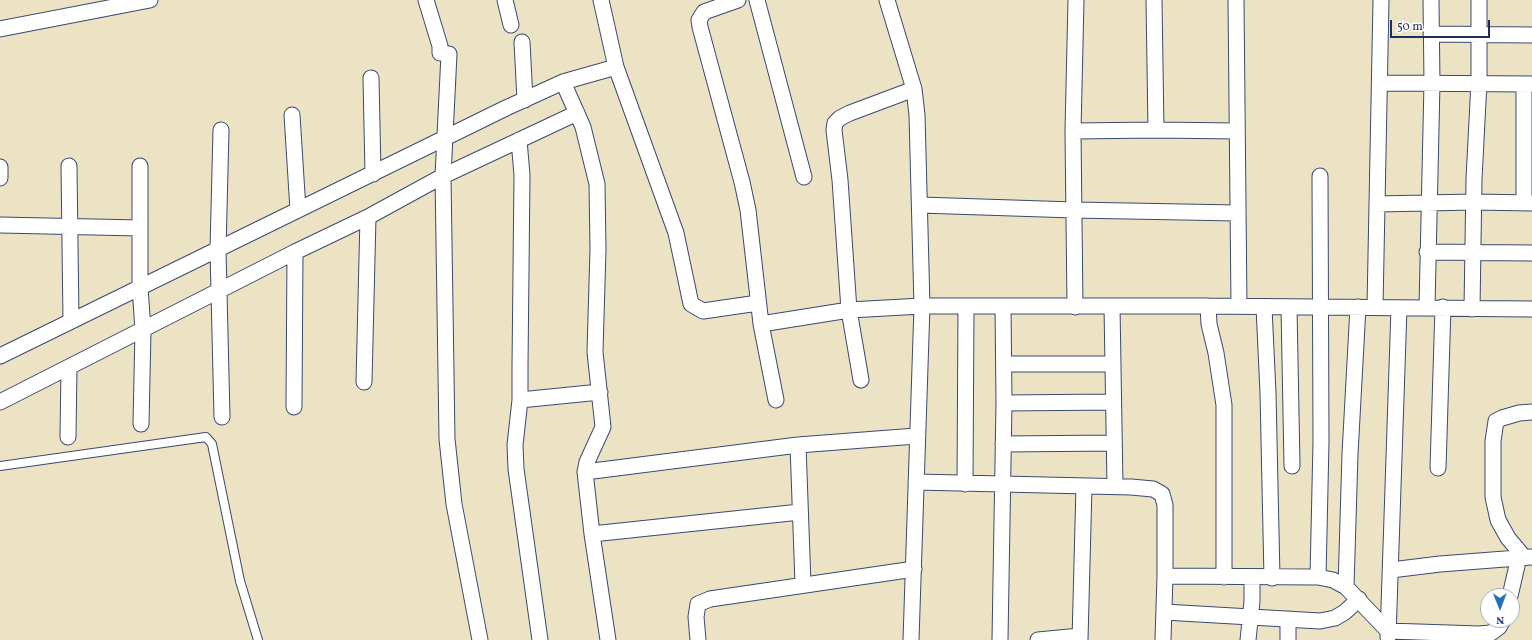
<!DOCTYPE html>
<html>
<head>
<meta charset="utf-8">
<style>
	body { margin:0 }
	#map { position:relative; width:1532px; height:640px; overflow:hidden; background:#ebe3c4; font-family:Vollkorn,serif }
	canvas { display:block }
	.north { position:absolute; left:1480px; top:588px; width:40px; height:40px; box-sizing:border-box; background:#fff; border:1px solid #a4acbf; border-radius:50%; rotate:179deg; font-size:11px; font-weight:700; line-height:16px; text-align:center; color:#1b2f5e }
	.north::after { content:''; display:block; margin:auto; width:14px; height:18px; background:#1f6fb2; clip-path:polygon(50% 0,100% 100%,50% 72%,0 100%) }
	.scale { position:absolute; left:1390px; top:20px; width:100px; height:18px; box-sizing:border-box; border:2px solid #1b2f5e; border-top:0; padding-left:5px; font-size:12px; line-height:14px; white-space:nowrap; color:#1b2f5e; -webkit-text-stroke:3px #fff; paint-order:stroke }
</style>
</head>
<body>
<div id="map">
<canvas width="1532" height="640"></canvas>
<div class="north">N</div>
<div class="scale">50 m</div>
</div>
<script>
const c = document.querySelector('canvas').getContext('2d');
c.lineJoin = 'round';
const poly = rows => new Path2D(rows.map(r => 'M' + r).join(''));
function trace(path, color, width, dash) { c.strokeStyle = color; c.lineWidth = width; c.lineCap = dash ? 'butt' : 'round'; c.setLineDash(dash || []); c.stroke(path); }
const service = poly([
	[0,466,206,437,212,444,240,581,258,640]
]);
const minor = poly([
	[426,0,440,46,440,53],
	[505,0,511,25],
	[601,0,616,67,676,233,691,304,703,311,758,303],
	[738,0,704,12,699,20,700,27,742,182,748,210,761,324,776,400],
	[757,0,804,177],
	[887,0,914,89,917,115,922,306,911,640],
	[1154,0,1156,130],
	[1236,0,1239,306],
	[0,29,150,0],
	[1431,34,1532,35],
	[522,42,525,100],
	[449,54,443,176,447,439,454,504,480,640],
	[371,78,373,174],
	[563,82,583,127,597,184,598,249,595,352,603,427,587,462,585,472,592,534,608,640],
	[1380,83,1532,84],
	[1524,84,1524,203],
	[292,115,298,210],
	[221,130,218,250,222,417],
	[1073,131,1156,130,1237,131],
	[519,140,522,175,520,366,520,400,515,445,516,469,540,640],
	[69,166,71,321],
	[140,166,140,287,143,330,141,424],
	[0,178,0,167],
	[1377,204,1474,202,1532,203],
	[920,205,1074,210,1237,213],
	[0,225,140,228],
	[1427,252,1532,253],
	[1112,306,1115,486],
	[1208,306,1209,324,1216,353,1224,405,1224,577],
	[1075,307,1073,131,1076,0],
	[1264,307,1268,393,1272,578],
	[1289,307,1292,466],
	[1375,307,1381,0],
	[1427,308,1432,83,1431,0],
	[1472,309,1474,179,1479,82,1479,0],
	[761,324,849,310,922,306,1208,306,1532,309],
	[0,356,506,108,563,82,616,67],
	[1005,364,1113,364],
	[861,380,849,310,840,180,834,130,835,123,840,118,850,113,914,89],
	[364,382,368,217],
	[520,400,600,392],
	[0,402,295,252,368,217,443,176,577,113],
	[1004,403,1113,402],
	[294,407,295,252],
	[68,437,69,368],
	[1003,444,1113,443],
	[798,445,803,584],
	[1438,468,1443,307],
	[585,472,798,445,916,436],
	[916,482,1131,487,1153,489,1162,494,1165,505,1165,576,1163,640],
	[965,484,966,306],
	[592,534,800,512],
	[1524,557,1508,538,1498,520,1493,497,1493,441,1496,421,1502,418,1519,413,1532,412],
	[1391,570,1440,564,1531,557],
	[1165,576,1318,577,1333,580,1346,587,1388,631,1479,634,1491,633,1499,627,1503,620],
	[1318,577,1321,442,1320,176],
	[1346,587,1350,454,1358,307],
	[1510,596,1519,557],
	[1164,612,1320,621,1335,618,1345,612,1359,599],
	[1388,637,1399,308],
	[698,640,696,617,698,604,710,599,914,569],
	[1000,640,1004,403,1003,306],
	[1038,640,1080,636],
	[1080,640,1084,486],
	[1248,640,1252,601,1252,577],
	[1288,640,1288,619]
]);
trace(service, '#3a4a6d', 10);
trace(minor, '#3a4a6d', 17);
trace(service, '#fff', 8);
trace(minor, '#fff', 15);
</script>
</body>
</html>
